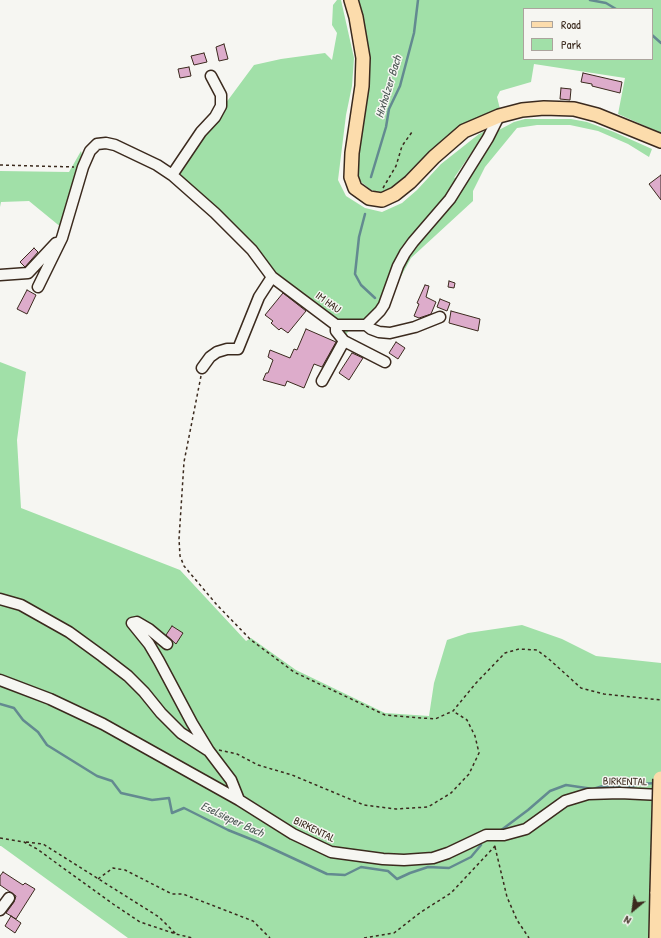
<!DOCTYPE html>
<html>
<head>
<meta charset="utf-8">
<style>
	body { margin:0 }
	#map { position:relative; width:661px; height:938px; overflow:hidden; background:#f6f6f2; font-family:"Patrick Hand",sans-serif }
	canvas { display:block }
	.legend { position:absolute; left:523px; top:8px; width:130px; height:52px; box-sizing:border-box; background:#f6f6f2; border:1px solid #aba49d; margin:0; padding:5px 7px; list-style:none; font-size:12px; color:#3b2a1e }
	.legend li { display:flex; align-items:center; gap:8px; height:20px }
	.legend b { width:20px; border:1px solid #aba49d }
	.north { position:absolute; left:613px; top:890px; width:40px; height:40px; -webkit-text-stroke:3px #f6f6f2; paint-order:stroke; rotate:209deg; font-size:11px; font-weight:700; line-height:16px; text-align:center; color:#3b2a1e }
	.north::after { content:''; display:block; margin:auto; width:14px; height:18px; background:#3b2a1e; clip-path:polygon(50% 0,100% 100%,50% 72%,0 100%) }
</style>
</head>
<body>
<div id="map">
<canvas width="661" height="938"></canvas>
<ul class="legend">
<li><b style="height:5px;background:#fcdcac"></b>Road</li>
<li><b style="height:11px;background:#a1e0a8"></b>Park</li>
</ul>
<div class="north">N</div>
</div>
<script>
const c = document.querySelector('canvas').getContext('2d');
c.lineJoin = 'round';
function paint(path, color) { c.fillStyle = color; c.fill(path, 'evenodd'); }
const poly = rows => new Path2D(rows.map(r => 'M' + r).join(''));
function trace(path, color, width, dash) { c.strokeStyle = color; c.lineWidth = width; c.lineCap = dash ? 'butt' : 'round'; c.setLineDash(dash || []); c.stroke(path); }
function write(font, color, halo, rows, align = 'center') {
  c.font = font + ' "Patrick Hand",sans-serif'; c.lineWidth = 3; c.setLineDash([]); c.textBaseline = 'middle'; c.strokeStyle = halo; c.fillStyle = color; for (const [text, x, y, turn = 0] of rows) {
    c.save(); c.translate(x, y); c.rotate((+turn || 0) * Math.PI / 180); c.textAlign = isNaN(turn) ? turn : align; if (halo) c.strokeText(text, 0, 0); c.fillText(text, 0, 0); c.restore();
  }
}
paint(poly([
	[337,0,341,0,354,58,352,86,346,115,338,180,346,196,365,208,382,212,402,203,417,190,441,164,479,134,487,130,454,178,466,174,497,131,514,122,525,119,571,119,587,122,614,132,652,149,649,157,628,144,598,131,570,125,537,125,517,128,485,167,473,191,473,201,411,258,399,280,388,305,362,329,355,322,343,339,334,337,336,325,277,279,176,176,214,119,254,65,281,59,325,53,332,60,337,33,332,25,333,5],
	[355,0,661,0,661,133,618,114,625,78,534,64,531,82,500,91,497,97,500,109,459,126,430,152,407,178,392,190,383,193,371,190,360,181,355,175,367,86],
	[524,9,652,9,652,59,524,59],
	[81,151,86,171,62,228,29,201,1,202,0,207,0,171,69,172],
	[0,362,26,372,17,440,21,508,180,570,246,641,251,638,296,670,385,713,429,716,434,683,447,640,468,633,522,625,562,639,596,656,661,663,661,938,128,938,1,846,0,846]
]), '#a1e0a8');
trace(poly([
	[590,0,606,3,616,9],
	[652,35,661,43],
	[371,177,386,127,389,109,400,86,414,33,418,0],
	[365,214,359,237,355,274,361,285,375,298],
	[0,704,14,708,23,720,38,732,47,745,97,776,112,781,121,793,152,800,169,798,172,813,184,808,228,830,258,842,327,874,345,875,361,867,388,871,397,879,410,873,428,867,449,868,471,857,481,845],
	[500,831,528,810,550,791,566,785,593,789,603,786,630,787,639,784,657,783]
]), '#638a90', 2.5);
const building = poly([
	[224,44,228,59,219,61,216,47,224,44],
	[204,53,207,62,194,65,191,56,204,53],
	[189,67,191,76,180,78,178,69,189,67],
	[583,73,622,82,620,93,592,86,592,84,581,82,583,73],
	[561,88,571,89,570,100,560,99,561,88],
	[661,175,661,200,649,184,661,175],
	[34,248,38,252,25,267,20,262,34,248],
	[449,281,455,283,454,288,448,287,449,281],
	[425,285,429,286,426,297,436,302,431,314,419,318,414,316,419,304,417,303,425,285],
	[27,290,36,295,27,314,17,309,27,290],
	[283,293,306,311,288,333,281,328,279,330,271,323,273,321,265,315,283,293],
	[440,299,450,303,447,311,437,307,440,299],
	[451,311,480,319,478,331,449,323,451,311],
	[306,329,336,342,322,367,314,364,304,388,287,381,285,386,263,380,266,373,268,373,273,360,268,357,270,350,290,358,294,349,297,350,306,329],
	[396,342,405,348,398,359,389,353,396,342],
	[352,353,363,358,349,380,339,373,352,353],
	[172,626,183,633,176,644,166,635,172,626],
	[3,872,23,885,25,883,35,889,16,919,6,913,14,902,16,896,0,885,0,876,3,872],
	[11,916,21,923,15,933,5,926,11,916]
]);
paint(building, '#ddaccb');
trace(building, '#3b2a1e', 1);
const minor = poly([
	[172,175,201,132,215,117,221,106,221,95,211,76],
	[0,275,28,273,56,243],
	[38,287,62,238,83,167,90,151,97,144,106,143,115,145,157,165,172,175,215,213,252,250,272,277,336,325,366,325,380,311,384,305,398,266,405,253,413,242,450,199,488,138,499,116],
	[336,325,336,331,344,341,385,362],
	[366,325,371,329,379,332,390,333,415,327,440,317],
	[202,368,210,357,217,352,227,349,238,349,259,297,272,277],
	[322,381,344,341],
	[0,599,21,605,69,632,102,656,128,676,144,692,161,713,181,733,209,751],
	[167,644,149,629,137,622,132,623,149,644,159,661,192,723,209,751,231,780,239,800],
	[0,680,50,699,103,724,239,800,293,834,331,852,383,859,404,860,433,858,448,853,486,835,504,835,526,829,565,801,588,794,620,793,661,795],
	[0,910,9,898]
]);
const major = poly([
	[351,0,356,17,363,58,362,86,352,153,351,177,355,188,369,198,382,200,395,194,410,182,434,157,464,131,499,116,522,110,544,108,574,109,597,115,661,141]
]);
const highway = poly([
	[657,938,658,892]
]);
trace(minor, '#3b2a1e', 13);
trace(major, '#3b2a1e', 16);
trace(highway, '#3b2a1e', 18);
trace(poly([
	[0,165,74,167],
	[383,188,396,166,402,146,412,132],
	[201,376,184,462,179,539,180,556,184,566,217,605,251,640,294,672,385,715,435,719,453,711,476,683,505,653,519,649,537,650,550,660,581,688,604,694,661,700],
	[219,750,237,754,258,765,292,775,364,805,396,809,428,807,451,793,469,774,479,753,475,736,467,720,453,711],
	[0,838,24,842,37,849,113,904,140,922,176,934,192,938],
	[26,842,43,844,159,917,176,934],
	[495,847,507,897,517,920,529,938],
	[98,879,113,868,125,870,172,894,183,894,253,921,270,938],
	[364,938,394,933,421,912,451,893,496,845]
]), '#3b2a1e', 1.5, [3, 3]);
trace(minor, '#f6f6f2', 10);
trace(major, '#fcdcac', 13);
trace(highway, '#fcdcac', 15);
const highwayBridge = poly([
	[658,892,661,779]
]);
trace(highwayBridge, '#3b2a1e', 18, []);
trace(highwayBridge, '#fcdcac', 15);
write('11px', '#3b2a1e', '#f6f6f2', [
	["IM HAU",328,303,36],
	["BIRKENTAL",625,782,1],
	["BIRKENTAL",314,830,26]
]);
write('italic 12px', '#4f5a57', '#f6f6f2', [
	["Hixholzer Bach",389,87,-73],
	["Eselsieper Bach",232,820,25]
]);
</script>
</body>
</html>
